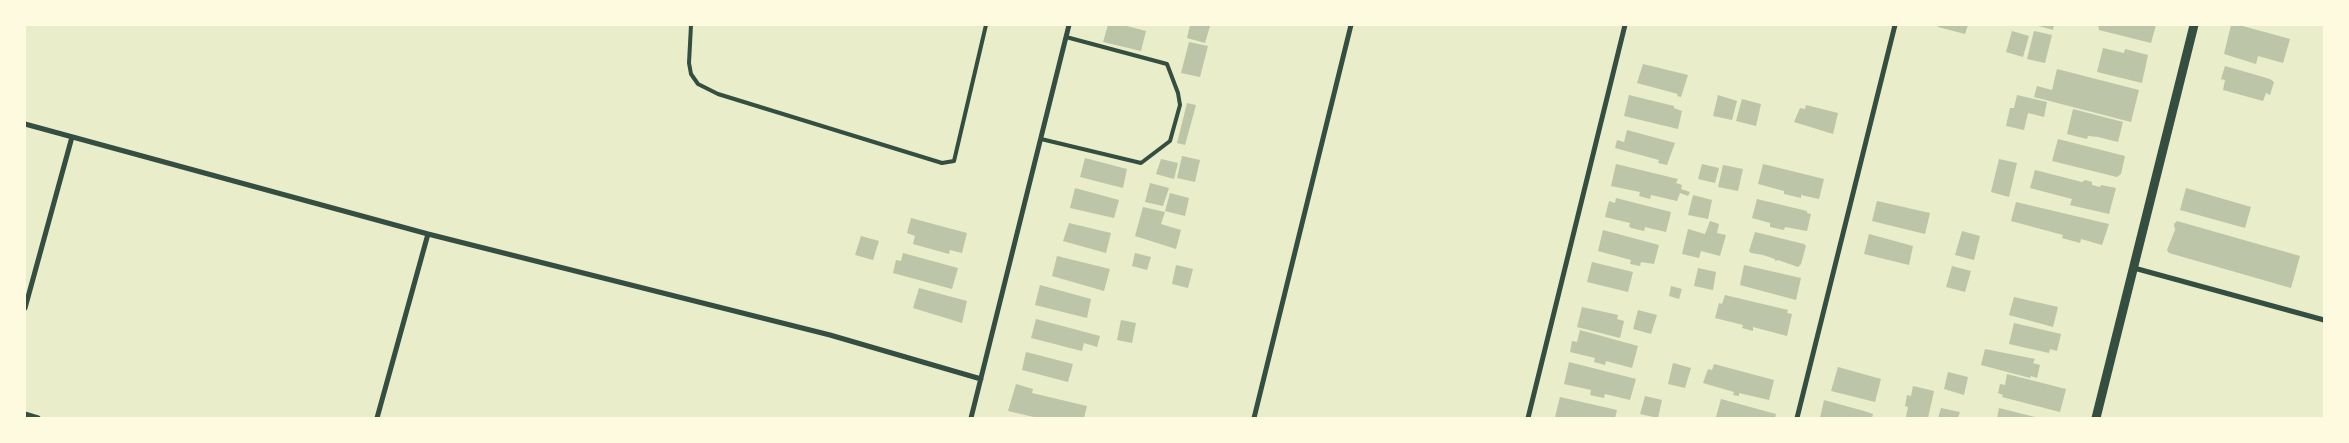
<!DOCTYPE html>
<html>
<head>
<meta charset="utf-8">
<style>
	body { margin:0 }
	#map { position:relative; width:2349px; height:443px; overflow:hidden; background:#e9edc9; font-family:Mulish,sans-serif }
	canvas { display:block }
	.frame { position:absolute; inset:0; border:26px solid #fefae0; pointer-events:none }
</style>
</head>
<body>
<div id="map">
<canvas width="2349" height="443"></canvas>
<div class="frame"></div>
</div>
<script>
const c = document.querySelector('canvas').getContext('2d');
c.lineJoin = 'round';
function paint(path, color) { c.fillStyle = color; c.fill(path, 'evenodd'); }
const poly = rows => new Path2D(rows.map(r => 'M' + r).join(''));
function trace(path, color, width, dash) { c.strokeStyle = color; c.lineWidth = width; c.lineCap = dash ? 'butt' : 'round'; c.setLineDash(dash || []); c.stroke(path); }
paint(poly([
	[1108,25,1123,25,1146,31,1141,51,1103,42],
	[1190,25,1210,26,1205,43,1187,38],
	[1938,25,1968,25,1965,34,1938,27],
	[2035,25,2054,25,2053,30],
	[2098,25,2156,25,2151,43,2099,30],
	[2231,25,2239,25,2290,39,2283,63,2258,56,2256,64,2224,54],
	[2012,31,2029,36,2023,57,2006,52],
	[2034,31,2052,35,2045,63,2027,59],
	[1189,42,1208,46,1200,77,1181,73],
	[2103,48,2124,53,2125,49,2148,55,2142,83,2097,72],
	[1643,64,1688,75,1681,97,1677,96,1678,94,1637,83],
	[2225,66,2270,79,2274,82,2270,95,2266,93,2263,101,2223,90,2225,80,2221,79],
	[2057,69,2139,90,2131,122,2034,97,2037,86,2052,90],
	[1629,95,1674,106,1674,108,1682,111,1678,129,1624,116],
	[1718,95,1737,101,1732,120,1713,116],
	[2017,95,2047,102,2044,117,2028,113,2024,130,2006,126,2010,108,2014,108],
	[1742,99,1761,104,1756,126,1736,121],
	[1187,103,1196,105,1185,145,1177,143],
	[1806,105,1838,113,1833,134,1794,122,1800,108,1805,109],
	[2073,109,2123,122,2118,142,2098,137,2088,136,2087,139,2067,134],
	[1627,130,1675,143,1667,165,1658,163,1659,160,1615,148,1617,140,1624,142],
	[2058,139,2125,156,2121,174,2117,177,2052,161],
	[1182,156,1200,160,1195,182,1177,178],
	[1085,158,1127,169,1123,188,1080,177],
	[1161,159,1178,163,1174,179,1156,174],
	[1999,159,2017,163,2009,197,1991,192],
	[1616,164,1678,179,1676,183,1682,185,1681,189,1690,192,1688,196,1680,193,1677,201,1651,195,1650,199,1639,196,1640,192,1611,186],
	[1702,164,1719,168,1715,183,1698,179],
	[1763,164,1824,179,1819,199,1801,195,1801,198,1784,194,1784,191,1758,184],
	[1723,165,1743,169,1738,191,1718,187],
	[2035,170,2082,182,2085,180,2092,182,2092,185,2100,187,2101,185,2116,188,2109,214,2070,205,2072,199,2030,188],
	[1150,183,1169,188,1163,206,1145,202],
	[1075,188,1119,200,1114,218,1070,208],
	[2186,188,2251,207,2245,228,2180,210],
	[1170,193,1189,198,1185,216,1165,211],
	[1693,195,1712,200,1708,219,1688,215],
	[1616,198,1671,212,1666,232,1645,227,1644,231,1631,228,1629,226,1630,223,1605,217,1609,201,1615,203],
	[1757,199,1807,211,1807,213,1811,214,1807,231,1785,227,1784,230,1770,227,1770,223,1752,218],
	[1877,201,1930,213,1925,234,1872,221],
	[2016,202,2109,224,2102,245,2081,239,2080,243,2062,238,2063,235,2011,221],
	[1143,207,1165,212,1161,224,1181,230,1176,249,1135,236],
	[911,218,967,233,962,253,950,250,949,254,913,244,915,236,907,233],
	[1710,221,1719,224,1717,233,1726,235,1720,256,1701,251,1699,258,1682,254,1688,229,1705,234],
	[2177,221,2300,256,2291,288,2169,253,2167,250,2175,230,2174,224],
	[1069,223,1111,233,1106,253,1063,241],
	[1603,230,1659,245,1654,264,1641,262,1640,266,1630,264,1631,260,1598,251],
	[1962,231,1980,236,1974,260,1955,255],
	[1755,232,1804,244,1806,246,1801,264,1798,267,1778,260,1775,261,1775,259,1763,255,1751,253,1749,251],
	[1869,234,1913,246,1909,265,1864,254],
	[861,236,879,241,873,260,855,255],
	[903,253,958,268,952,289,893,273,896,260,901,261],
	[1135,253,1151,257,1147,270,1132,266],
	[1057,256,1110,269,1104,291,1052,276],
	[1592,262,1633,272,1628,292,1587,282],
	[1176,265,1193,269,1188,288,1172,284],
	[1744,265,1801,278,1796,300,1740,285],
	[1952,266,1971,271,1965,292,1946,287],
	[1698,268,1716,272,1713,290,1694,286],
	[1040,285,1091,299,1087,318,1035,305],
	[1671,286,1682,289,1679,299,1669,296],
	[919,288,967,301,962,323,913,308],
	[1725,295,1788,310,1787,313,1792,314,1787,336,1753,327,1753,331,1742,328,1743,325,1715,318,1719,303,1722,304],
	[2014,297,2058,307,2053,327,2009,315],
	[1582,307,1618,315,1617,319,1624,321,1620,338,1577,327],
	[1638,310,1657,315,1651,334,1633,329],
	[1036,319,1100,336,1097,347,1084,343,1082,351,1031,338],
	[1121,320,1136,323,1132,343,1117,340],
	[2014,323,2061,334,2057,351,2050,349,2049,353,2009,344],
	[1580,330,1638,346,1632,368,1606,361,1605,365,1594,362,1595,358,1570,352,1572,341,1577,342],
	[1985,349,2035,359,2033,363,2040,365,2037,378,2031,376,2030,378,1981,365],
	[1026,352,1073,364,1068,382,1022,370],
	[1569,362,1636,379,1630,400,1605,394,1604,398,1590,395,1591,390,1564,384],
	[1673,363,1691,368,1685,388,1668,384],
	[1714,364,1774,380,1769,400,1739,393,1739,396,1733,395,1734,392,1703,383,1708,369,1712,370],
	[1838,367,1881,379,1875,402,1831,391],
	[1948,372,1968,377,1964,395,1944,389],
	[2007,374,2066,389,2060,412,2002,397,2003,395,1998,393,2000,384,2005,385],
	[1016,384,1033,389,1032,393,1087,406,1084,418,1038,418,1008,411],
	[1913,386,1934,391,1928,418,1906,417,1908,407,1905,406,1907,395,1911,396],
	[1645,396,1662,400,1658,418,1640,414],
	[1560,397,1617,410,1615,418,1555,417],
	[1721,399,1776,414,1775,418,1716,417],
	[1824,400,1864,411,1873,414,1872,418,1820,418],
	[1941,408,1960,412,1958,418,1938,418],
	[1999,408,2035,417,2035,418,1997,418]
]), '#bcc5a7');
trace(poly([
	[691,25,689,63,691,74,698,84,718,94,942,163,954,161,986,25],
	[1041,139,1141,163,1170,141,1180,105,1178,93,1167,64,1066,37]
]), '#344e41', 4);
trace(poly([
	[25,124,428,234,830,335,981,379],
	[2134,268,2324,320],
	[25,308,72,137],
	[25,414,38,418],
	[377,418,428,234],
	[971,418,1069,25],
	[1254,418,1351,25],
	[1528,418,1625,25],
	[1797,418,1895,25]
]), '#344e41', 5);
trace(poly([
	[2096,418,2194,25]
]), '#344e41', 9);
</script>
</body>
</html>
